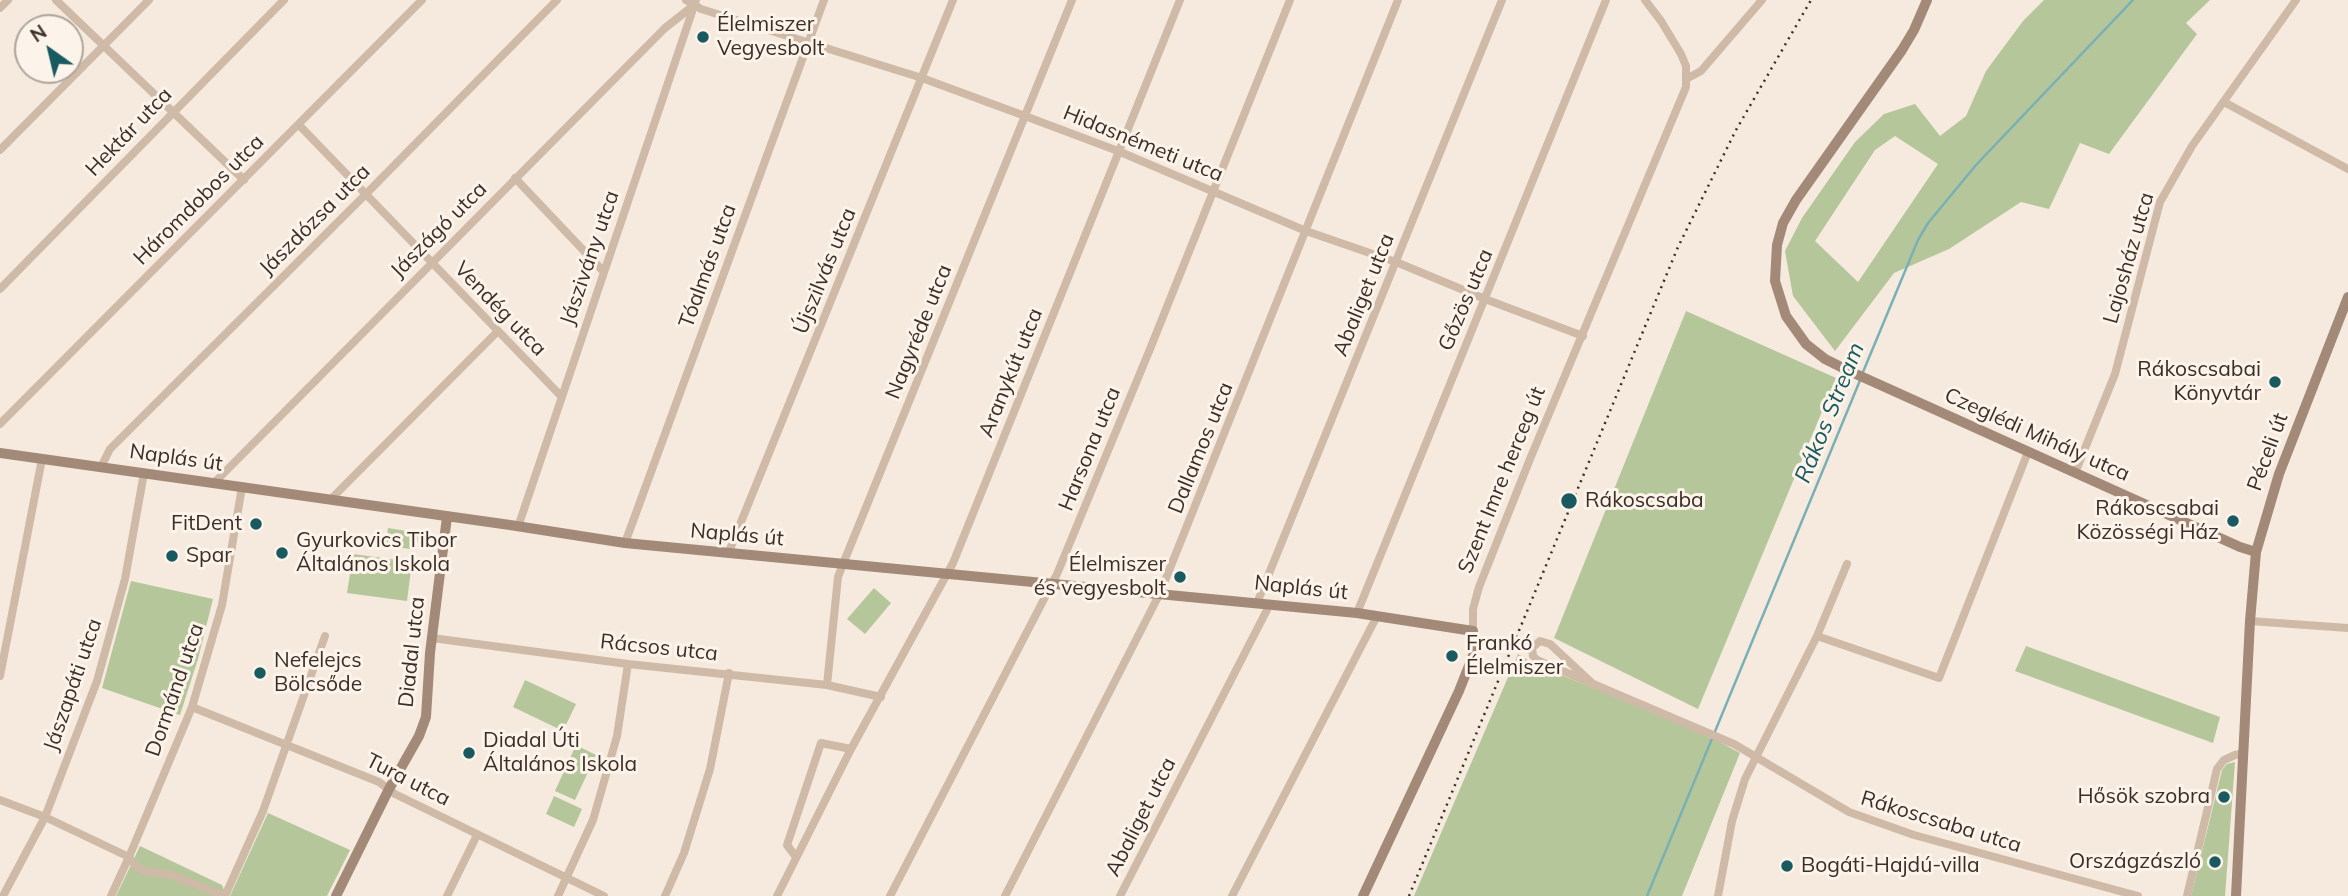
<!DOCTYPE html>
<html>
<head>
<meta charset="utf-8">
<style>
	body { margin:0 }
	#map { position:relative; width:2348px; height:896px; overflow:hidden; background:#f5eadd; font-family:Mulish,sans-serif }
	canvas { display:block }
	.north { position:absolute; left:14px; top:14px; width:70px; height:70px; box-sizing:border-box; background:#fcf4ea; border:2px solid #aea59c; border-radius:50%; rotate:326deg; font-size:19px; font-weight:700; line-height:28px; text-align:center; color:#3a2f28 }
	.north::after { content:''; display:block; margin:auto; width:24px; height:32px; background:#195960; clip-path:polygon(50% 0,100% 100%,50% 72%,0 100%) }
</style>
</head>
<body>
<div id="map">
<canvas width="2348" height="896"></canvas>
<div class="north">N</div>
</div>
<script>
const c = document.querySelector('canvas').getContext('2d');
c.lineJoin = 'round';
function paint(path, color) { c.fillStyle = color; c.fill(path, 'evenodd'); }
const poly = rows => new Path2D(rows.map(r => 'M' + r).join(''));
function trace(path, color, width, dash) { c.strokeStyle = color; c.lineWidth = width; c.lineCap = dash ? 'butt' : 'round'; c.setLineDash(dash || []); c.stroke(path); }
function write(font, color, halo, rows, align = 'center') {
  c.font = font + ' Mulish,sans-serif'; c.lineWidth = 6; c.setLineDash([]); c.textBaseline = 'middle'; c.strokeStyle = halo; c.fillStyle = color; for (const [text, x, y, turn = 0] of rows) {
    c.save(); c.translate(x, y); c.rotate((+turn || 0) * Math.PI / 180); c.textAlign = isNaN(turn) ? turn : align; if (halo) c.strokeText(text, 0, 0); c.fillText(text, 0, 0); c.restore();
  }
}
paint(poly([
	[2044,0,2210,0,2186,23,2197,34,2109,154,2080,143,2049,209,2021,202,1949,249,1894,273,1835,351,1793,296,1785,251,1802,218,1855,142,1884,114,1915,104,1940,136,1966,116,1986,71,2023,21],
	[1895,136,1938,164,1858,282,1815,241,1875,150],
	[1686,311,1836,378,1698,709,1554,638],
	[388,528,419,533,416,550,386,545],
	[353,554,412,562,407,601,347,593],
	[131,581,213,599,198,659,180,715,102,688],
	[874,588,891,603,865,634,847,619],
	[2026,646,2220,717,2213,743,2015,671],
	[1518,654,1536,665,1698,730,1740,753,1682,896,1414,896],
	[525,680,576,704,563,731,513,707],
	[576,745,596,755,575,800,555,791],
	[2235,762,2225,896,2191,896,2222,770,2227,764],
	[554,796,582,809,574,827,546,814],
	[268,813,350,850,327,896,230,896],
	[140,846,222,885,224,890,221,896,116,896]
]), '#b6c69b');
trace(poly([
	[1863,372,1918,240,1928,223,1976,165,2133,0],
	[1647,896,1861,378]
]), '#79b0b5', 2.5);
trace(poly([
	[56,0,244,180],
	[686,0,701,9,922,78,1025,116,1118,151,1306,231,1396,262,1485,299,1583,336],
	[0,8,8,0],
	[1688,78,1701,71,1762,0],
	[2224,102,2348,169],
	[299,125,561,396],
	[0,150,149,0],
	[515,178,603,271],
	[0,289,284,0],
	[0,424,422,0],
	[101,467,110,449,365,195,557,0],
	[2075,473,2115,374,2160,202,2192,146,2296,0],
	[214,483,665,28,693,6],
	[330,500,497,332],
	[518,527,696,0],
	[625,543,824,0],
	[728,554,953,0],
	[1257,603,1502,0],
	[1357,613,1606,0],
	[2250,621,2348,628],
	[1473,631,1473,609,1479,587,1530,459,1686,87,1686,66,1681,54,1661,21,1645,0],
	[1817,636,1939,678,2028,452],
	[432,638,628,664,827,685,881,697],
	[0,676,42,459],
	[1593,684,1550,644,1540,641,1532,648,1533,656,1537,660,1734,744,1849,812,1914,835,2138,896],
	[827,685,838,577,843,564,1072,0],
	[192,707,379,782,395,794,604,896],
	[0,800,45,817,129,857,136,866,145,871,171,875,225,896],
	[796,857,787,845,821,743,851,749],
	[3,896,45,817,97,681,125,579,144,473],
	[111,896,129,857,192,707,222,605,242,487],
	[225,896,263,811,325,636],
	[447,896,477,835],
	[558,896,593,820,617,736,628,664],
	[665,896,684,853,710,769,729,673],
	[777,896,851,749,953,563,1180,0],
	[890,896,1057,574,1150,349,1290,0],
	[1005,896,1160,593,1398,0],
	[1120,896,1270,604],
	[1232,896,1377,616],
	[1718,896,1732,821,1745,779,1817,636,1847,564],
	[2187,896,2217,769,2224,760,2235,755,2244,753]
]), '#cebaa7', 8);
trace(poly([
	[1927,0,1914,30,1902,50,1796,200,1783,223,1777,245,1775,281,1786,316,1806,344,1825,359,1847,370,2240,547,2256,552],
	[0,453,510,525,625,543,1357,613,1473,631,1474,653,1459,691,1363,896],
	[336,896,389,789,419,736,426,717,430,653,447,517],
	[2236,896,2250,621,2256,552,2279,474,2348,297]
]), '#a28978', 10);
trace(poly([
	[1409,896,1678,247,1736,130,1811,0]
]), '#3a2f28', 2.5, [2, 5]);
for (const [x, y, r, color] of [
	[703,37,7,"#195960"],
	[2275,382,7,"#195960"],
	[1569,501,9,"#195960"],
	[2233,521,7,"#195960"],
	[256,524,7,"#195960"],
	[282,553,7,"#195960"],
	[172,556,7,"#195960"],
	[1180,577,7,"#195960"],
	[1452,656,7,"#195960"],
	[260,673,7,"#195960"],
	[469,753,7,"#195960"],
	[2224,797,7,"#195960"],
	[2215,862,7,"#195960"],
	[1787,866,7,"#195960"]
]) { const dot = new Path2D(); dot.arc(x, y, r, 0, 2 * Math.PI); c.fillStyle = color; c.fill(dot); trace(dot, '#fcf4ea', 2.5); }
write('21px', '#3a2f28', '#fcf4ea', [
	["Élelmiszer",717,25],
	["Vegyesbolt",717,49],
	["Rákoscsabai",2261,370,"right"],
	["Könyvtár",2261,394,"right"],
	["Rákoscsaba",1585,501],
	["Rákoscsabai",2219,509,"right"],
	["Közösségi Ház",2219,533,"right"],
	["FitDent",242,524,"right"],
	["Gyurkovics Tibor",296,541],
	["Általános Iskola",296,565],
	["Spar",186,556],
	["Élelmiszer",1166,565,"right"],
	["és vegyesbolt",1166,589,"right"],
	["Frankó",1466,644],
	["Élelmiszer",1466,668],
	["Nefelejcs",274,661],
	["Bölcsőde",274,685],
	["Diadal Úti",483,741],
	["Általános Iskola",483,765],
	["Hősök szobra",2210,797,"right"],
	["Országzászló",2201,862,"right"],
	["Bogáti-Hajdú-villa",1801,866]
], 'left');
write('21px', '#3a2f28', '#fcf4ea', [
	["Hektár utca",129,132,-46],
	["Hidasnémeti utca",1143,144,22],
	["Háromdobos utca",199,200,-45],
	["Jászdózsa utca",315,220,-45],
	["Jászágó utca",439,230,-45],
	["Jászivány utca",590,258,-71],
	["Lajosház utca",2129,258,-74],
	["Tóalmás utca",708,266,-70],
	["Újszilvás utca",825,271,-68],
	["Abaliget utca",1364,295,-68],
	["Gőzös utca",1466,300,-67],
	["Vendég utca",500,309,46],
	["Nagyréde utca",919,332,-68],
	["Aranykút utca",1011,373,-68],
	["Czeglédi Mihály utca",2037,435,24],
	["Dallamos utca",1201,448,-68],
	["Harsona utca",1090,449,-68],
	["Péceli út",2268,452,-70],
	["Naplás út",176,458,8],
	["Szent Imre herceg út",1502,480,-68],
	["Naplás út",737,535,5],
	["Naplás út",1301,588,6],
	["Rácsos utca",659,648,6],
	["Diadal utca",412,652,-84],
	["Jászapáti utca",73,685,-71],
	["Dormánd utca",175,690,-71],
	["Tura utca",408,780,27],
	["Abaliget utca",1141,817,-63],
	["Rákoscsaba utca",1941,822,17]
]);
write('italic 23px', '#195960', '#fcf4ea', [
	["Rákos Stream",1830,413,-68]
]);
</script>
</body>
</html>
